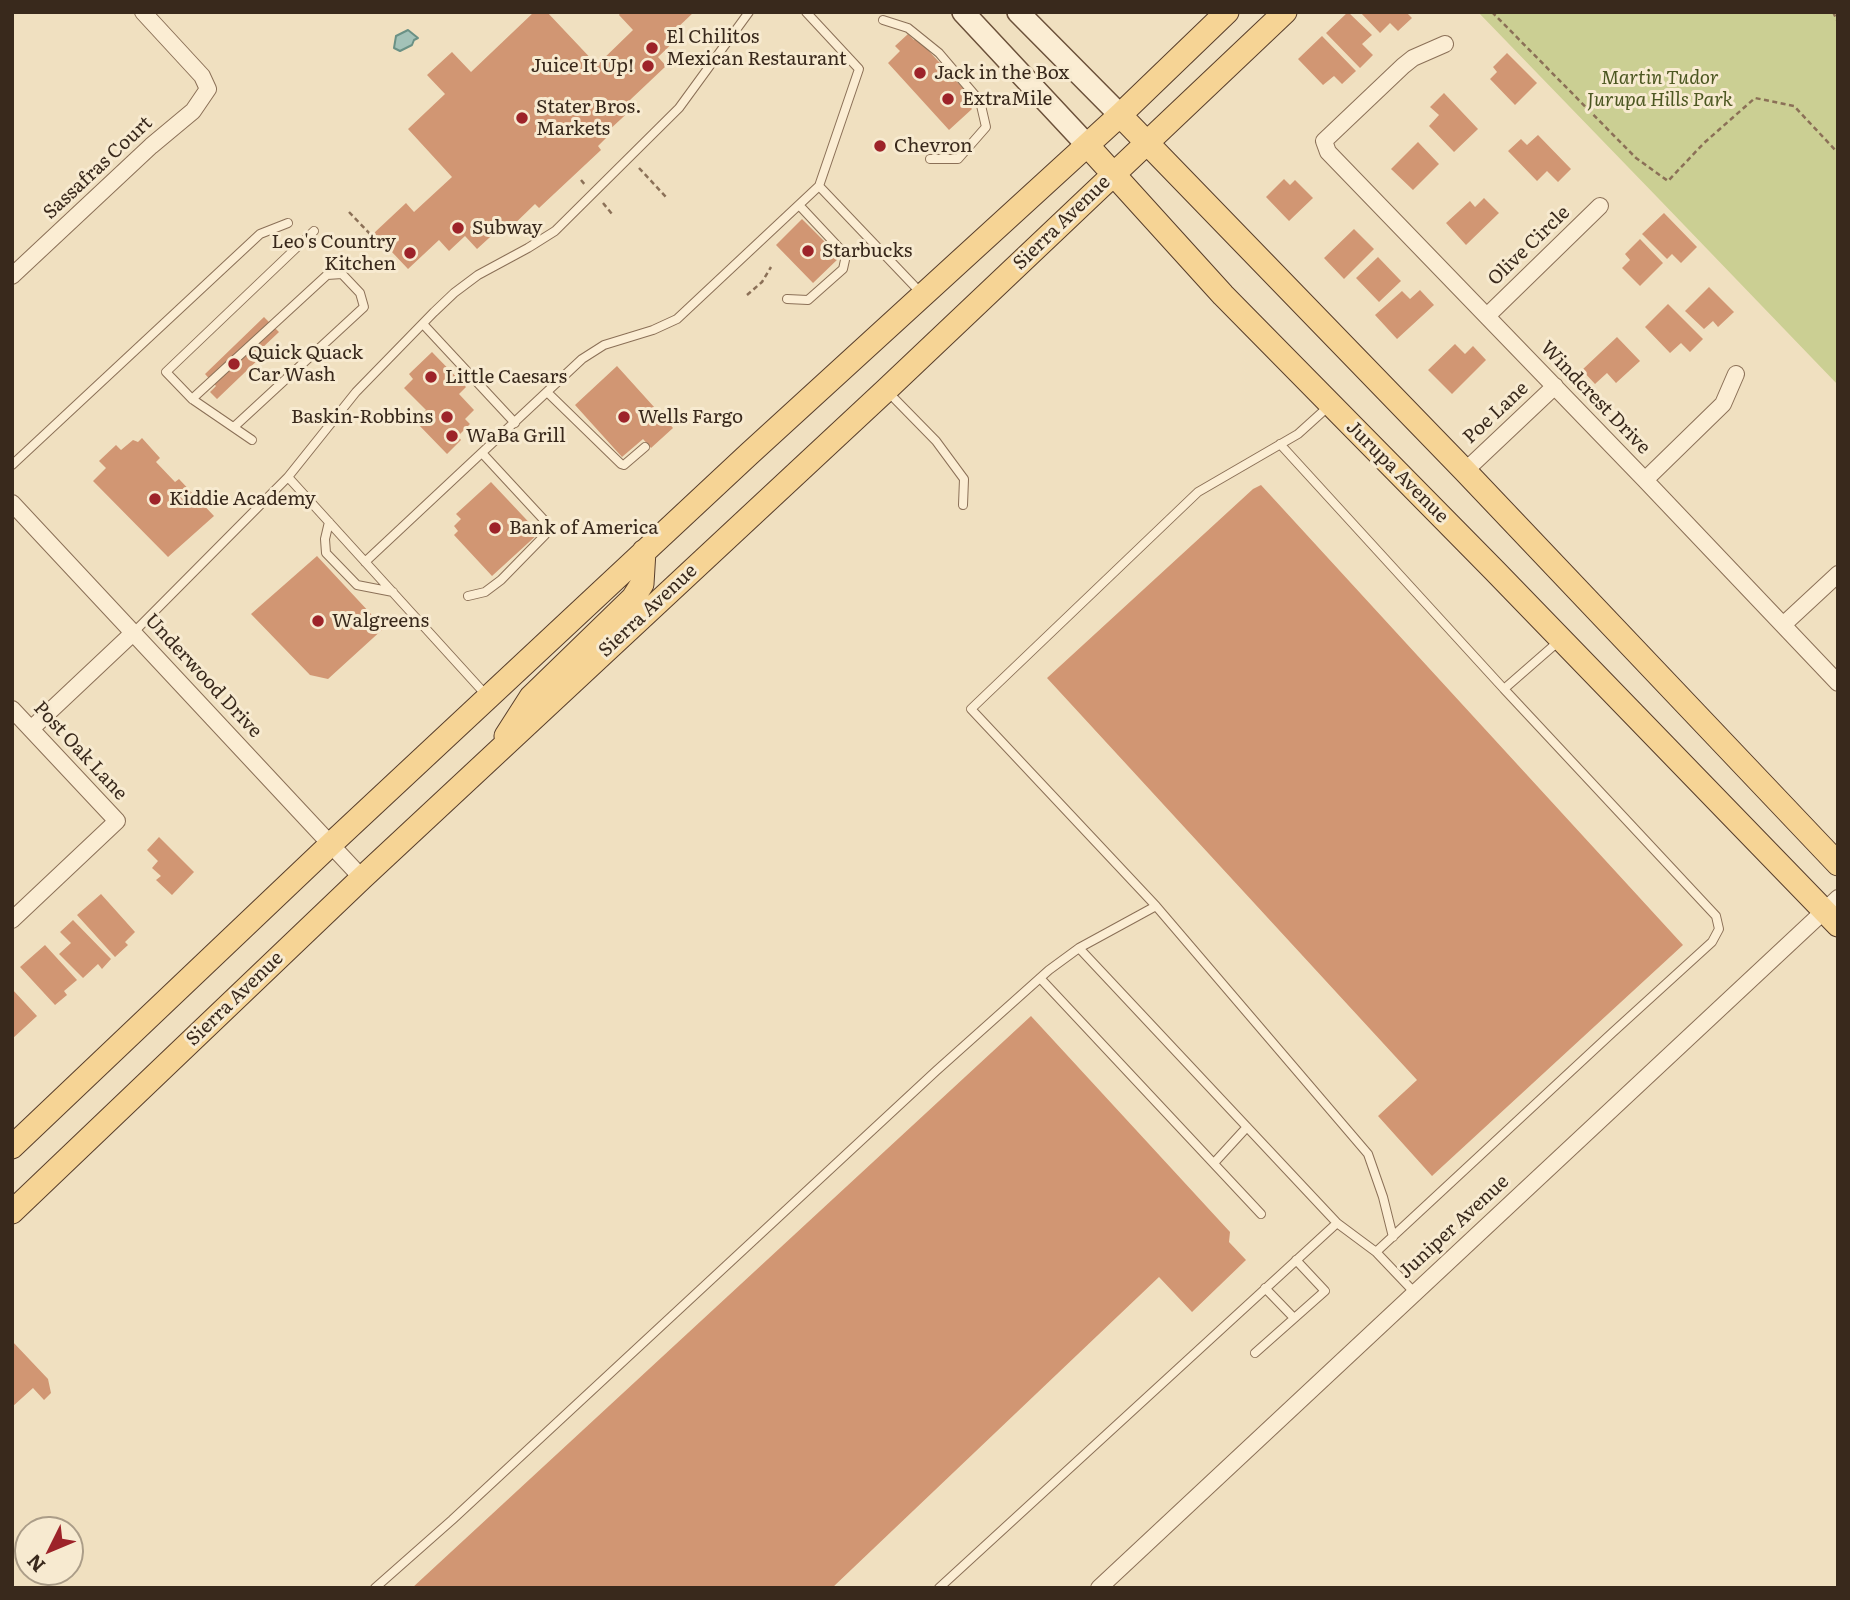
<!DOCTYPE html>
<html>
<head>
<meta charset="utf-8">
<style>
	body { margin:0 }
	#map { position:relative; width:1850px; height:1600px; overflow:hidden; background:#f0e0c0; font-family:Literata,serif }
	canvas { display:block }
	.frame { position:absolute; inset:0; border:14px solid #39291c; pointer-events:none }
	.north { position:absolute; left:14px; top:1516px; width:70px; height:70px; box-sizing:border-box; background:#f7ead0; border:2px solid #ab9d88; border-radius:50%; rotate:227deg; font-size:19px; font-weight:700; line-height:28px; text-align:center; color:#39291c }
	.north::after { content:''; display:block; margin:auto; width:24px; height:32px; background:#9d2329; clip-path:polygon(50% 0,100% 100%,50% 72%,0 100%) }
</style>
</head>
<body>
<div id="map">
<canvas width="1850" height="1600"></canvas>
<div class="frame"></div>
<div class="north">N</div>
</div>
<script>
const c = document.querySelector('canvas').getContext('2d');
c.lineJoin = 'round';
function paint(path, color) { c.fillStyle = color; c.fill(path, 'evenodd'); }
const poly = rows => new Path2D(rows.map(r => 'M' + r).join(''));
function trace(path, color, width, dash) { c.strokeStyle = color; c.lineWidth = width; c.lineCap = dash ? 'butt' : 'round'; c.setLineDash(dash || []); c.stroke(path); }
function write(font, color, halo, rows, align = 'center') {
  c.font = font + ' Literata,serif'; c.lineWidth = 6; c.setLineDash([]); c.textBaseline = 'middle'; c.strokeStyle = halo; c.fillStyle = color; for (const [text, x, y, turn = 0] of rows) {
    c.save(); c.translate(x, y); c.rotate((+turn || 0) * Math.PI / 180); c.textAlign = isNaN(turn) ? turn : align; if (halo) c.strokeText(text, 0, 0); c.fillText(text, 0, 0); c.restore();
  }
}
paint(poly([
	[1478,12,1838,12,1838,385,1658,198]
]), '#cbcf93');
const water = poly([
	[408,30,418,38,414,40,412,45,400,51,394,48,396,36,408,30]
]);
paint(water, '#a3c2b8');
trace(water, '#6a9185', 2);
paint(poly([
	[534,12,547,12,597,65,633,30,619,15,621,12,694,12,675,30,680,36,658,57,666,66,630,100,635,106,607,132,609,135,598,146,601,150,539,208,535,204,505,233,500,228,477,249,465,236,449,251,439,240,408,269,374,233,406,203,414,212,452,177,408,129,445,94,427,75,452,52,471,72],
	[1348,12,1372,35,1362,44,1373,55,1360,68,1326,33],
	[1360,12,1406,12,1412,18,1398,31,1390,23,1380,33],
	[908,34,914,40,917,38,971,97,966,102,972,109,949,130,888,63,900,51,895,46],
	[1322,36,1356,71,1342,84,1334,76,1323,85,1298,59],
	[1507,53,1537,83,1515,105,1490,79,1497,72,1493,67],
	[1444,93,1478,129,1454,152,1429,126,1439,115,1430,107],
	[1538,135,1571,169,1558,182,1547,171,1537,181,1508,151,1521,139,1527,145],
	[1418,142,1439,164,1413,190,1391,169],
	[1284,179,1290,185,1295,180,1313,198,1289,221,1266,197],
	[1484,198,1499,213,1466,245,1446,223,1470,201,1475,207],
	[1664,213,1697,247,1681,263,1672,254,1667,259,1642,234],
	[802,219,840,257,813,283,776,245],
	[1354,229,1374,249,1344,279,1324,258],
	[1640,239,1663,263,1640,286,1622,268,1630,260,1625,254],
	[1378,257,1401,281,1379,302,1356,278],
	[1709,287,1734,312,1718,327,1713,321,1704,329,1685,311],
	[1420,290,1434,305,1397,339,1375,315,1402,291,1410,299],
	[1668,304,1703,339,1690,352,1681,343,1670,353,1645,327],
	[264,317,279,332,260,350,264,354,217,399,210,392,216,386,205,374],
	[1617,337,1640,361,1616,383,1607,373,1595,384,1582,370],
	[1455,344,1465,354,1473,346,1486,360,1452,394,1428,370],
	[432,352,466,387,459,394,474,410,465,419,470,424,458,436,461,440,447,454,415,421,426,410,404,388,413,379,409,374],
	[617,366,673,428,651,448,643,439,622,457,575,405],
	[142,438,160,458,156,462,175,482,179,479,214,516,168,557,93,481,106,468,99,461,116,445,121,450,133,440,138,442],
	[491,482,539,533,492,576,454,535,458,531,454,526,461,519,456,514],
	[1261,485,1683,945,1432,1176,1378,1116,1417,1080,1047,678,1253,489],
	[317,556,384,628,328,679,310,675,251,614],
	[159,837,194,872,172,895,156,880,161,876,152,868,158,861,147,850],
	[101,894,135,932,125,942,128,945,115,957,77,915],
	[73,920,111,959,102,969,98,964,83,978,59,954,71,943,60,932],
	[45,945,77,980,64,991,67,995,55,1005,20,967],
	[12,989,37,1016,12,1039],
	[1031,1016,1230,1232,1229,1242,1246,1260,1192,1312,1159,1277,832,1588,412,1588],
	[12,1341,48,1379,51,1393,44,1400,33,1388,12,1407]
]), '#d19673');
const lane = poly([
	[883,20,908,28,939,53,980,101,986,127,958,159,930,159],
	[819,186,921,293],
	[787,299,808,300,843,269,845,260,843,252,799,205],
	[423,324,515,423],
	[547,392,621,464,624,465,645,447],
	[888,392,936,441,964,479,963,505],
	[192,399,327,275,342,274,360,293,364,307,235,426],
	[252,440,192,399,166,372,314,231],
	[1280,444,1504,689],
	[12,465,260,234,288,223],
	[288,477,487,696],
	[329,522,325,539,326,553,357,585,393,592],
	[365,562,582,359,604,345,653,330,677,319,819,186,859,69,806,12],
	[468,596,485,592,501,580,545,535,544,520,482,453],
	[134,632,288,477,356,392,434,312,454,293,478,275,528,248,555,231,679,108,749,12],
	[1156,906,971,709,1198,492,1298,434,1329,406],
	[1079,948,1156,906,1368,1154,1383,1197,1393,1237],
	[1040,978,1261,1214],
	[1214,1163,1247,1127],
	[1265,1288,1294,1318],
	[1415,1293,1376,1252,1612,1033,1712,942,1719,929,1716,916,1504,689,1559,641],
	[1255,1353,1325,1291,1296,1260],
	[375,1588,452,1520,936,1071,1049,970,1079,948,1337,1223],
	[939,1588,1337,1223,1376,1252]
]);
const street = poly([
	[1445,44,1413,58,1403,66,1324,141,1328,152,1645,480,1838,683],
	[12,276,151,146,193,111,208,89,202,76,143,12],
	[1487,316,1600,206],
	[1465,471,1555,386],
	[1645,480,1723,404,1736,374],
	[12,503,362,878],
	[1783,625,1838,574],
	[12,709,117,821,12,920],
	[31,729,134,632],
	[1099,1588,1838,898]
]);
const secondary = poly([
	[963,12,1087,145],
	[1018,12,1120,115]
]);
const primary = poly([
	[1120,115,1465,471,1838,864],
	[1087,145,1223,295,1494,570,1838,925],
	[506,736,531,697,633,598,642,584,644,551],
	[12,1147,331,844,749,454,1120,115,1227,12],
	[12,1212,362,878,886,390,1285,12]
]);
trace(lane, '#8b7057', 10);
trace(street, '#8b7057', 18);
trace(secondary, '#6c513a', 24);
trace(primary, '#583e2b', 25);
trace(poly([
	[1492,12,1636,158,1668,181,1704,143,1755,98,1794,106,1838,153],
	[1833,12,1838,22],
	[639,168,666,197],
	[581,180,586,186],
	[603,203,612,214],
	[349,212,372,236,368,241],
	[747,295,762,282,771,267]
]), '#8b7057', 2.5, [5, 3.5]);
trace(lane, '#fbedd3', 8);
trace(street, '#fbedd3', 16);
trace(secondary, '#fbedd3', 21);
trace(primary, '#f6d495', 23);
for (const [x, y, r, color] of [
	[652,48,7,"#9d2329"],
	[648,66,7,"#9d2329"],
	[920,73,7,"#9d2329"],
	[948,99,7,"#9d2329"],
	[522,118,7,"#9d2329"],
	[880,146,7,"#9d2329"],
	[458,228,7,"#9d2329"],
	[808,251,7,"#9d2329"],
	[410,253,7,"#9d2329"],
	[234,364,7,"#9d2329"],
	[431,377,7,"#9d2329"],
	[447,417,7,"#9d2329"],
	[624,417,7,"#9d2329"],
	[452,436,7,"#9d2329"],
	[155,499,7,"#9d2329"],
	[495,528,7,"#9d2329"],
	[318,621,7,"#9d2329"]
]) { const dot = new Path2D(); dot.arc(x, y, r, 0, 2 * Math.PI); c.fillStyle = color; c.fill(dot); trace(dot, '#f7ead0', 2.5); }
write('19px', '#39291c', '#f7ead0', [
	["El Chilitos",666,37],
	["Mexican Restaurant",666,59],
	["Juice It Up!",634,66,"right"],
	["Jack in the Box",934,73],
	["ExtraMile",962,99],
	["Stater Bros.",536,107],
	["Markets",536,129],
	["Chevron",894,146],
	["Subway",472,228],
	["Leo's Country",396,242,"right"],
	["Kitchen",396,264,"right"],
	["Starbucks",822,251],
	["Quick Quack",248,353],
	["Car Wash",248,375],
	["Little Caesars",445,377],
	["Baskin-Robbins",433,417,"right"],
	["Wells Fargo",638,417],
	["WaBa Grill",466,436],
	["Kiddie Academy",169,499],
	["Bank of America",509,528],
	["Walgreens",332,621]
], 'left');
write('italic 19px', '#4c5721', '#f7ead0', [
	["Martin Tudor",1660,78],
	["Jurupa Hills Park",1660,100]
]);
write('19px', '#39291c', '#f7ead0', [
	["Sassafras Court",98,168,-43],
	["Sierra Avenue",1062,223,-44],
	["Olive Circle",1529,246,-44],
	["Windcrest Drive",1595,398,46],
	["Poe Lane",1496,413,-43],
	["Jurupa Avenue",1397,472,45],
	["Sierra Avenue",648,611,-43],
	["Underwood Drive",203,676,47],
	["Post Oak Lane",80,751,47],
	["Sierra Avenue",235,999,-44],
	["Juniper Avenue",1454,1227,-43]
]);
</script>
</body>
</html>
